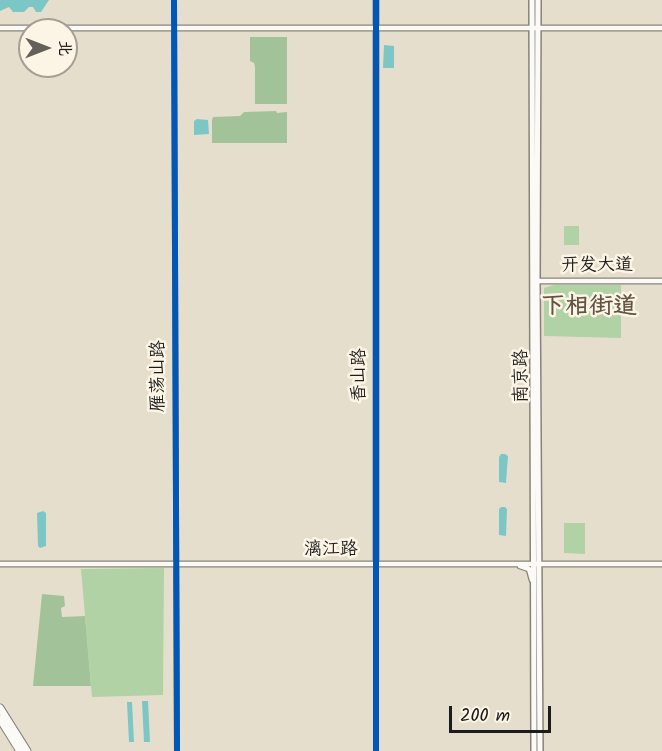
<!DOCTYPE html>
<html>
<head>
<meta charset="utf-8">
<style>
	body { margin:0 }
	#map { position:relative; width:662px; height:751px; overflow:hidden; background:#e6decc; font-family:Kalam,"LXGW WenKai TC",sans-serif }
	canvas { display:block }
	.north { position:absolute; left:18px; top:18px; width:60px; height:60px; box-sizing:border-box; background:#fcf5e5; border:2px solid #a29e95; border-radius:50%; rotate:90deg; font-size:16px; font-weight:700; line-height:24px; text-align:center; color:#1c1c1c }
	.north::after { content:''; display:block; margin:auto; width:21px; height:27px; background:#63605a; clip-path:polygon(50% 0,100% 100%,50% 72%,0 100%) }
	.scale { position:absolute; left:449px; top:706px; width:102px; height:27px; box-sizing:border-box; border:3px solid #1c1c1c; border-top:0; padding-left:8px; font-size:18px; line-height:21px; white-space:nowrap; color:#1c1c1c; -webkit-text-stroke:4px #fcf5e5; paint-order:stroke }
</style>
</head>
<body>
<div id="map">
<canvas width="662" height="751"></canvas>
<div class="north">北</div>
<div class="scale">200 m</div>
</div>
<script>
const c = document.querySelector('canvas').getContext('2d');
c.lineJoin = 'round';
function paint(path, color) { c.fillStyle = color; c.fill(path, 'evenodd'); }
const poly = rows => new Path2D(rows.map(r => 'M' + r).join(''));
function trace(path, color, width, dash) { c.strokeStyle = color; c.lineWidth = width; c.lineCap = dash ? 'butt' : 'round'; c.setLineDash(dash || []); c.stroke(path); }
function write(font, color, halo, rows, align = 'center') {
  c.font = font + ' Kalam,"LXGW WenKai TC",sans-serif'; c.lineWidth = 5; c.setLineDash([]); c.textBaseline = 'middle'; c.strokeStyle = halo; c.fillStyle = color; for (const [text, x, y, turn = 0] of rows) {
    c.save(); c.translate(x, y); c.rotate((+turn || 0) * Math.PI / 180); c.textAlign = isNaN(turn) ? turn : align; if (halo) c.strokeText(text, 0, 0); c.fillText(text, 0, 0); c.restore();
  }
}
paint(poly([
	[564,226,579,226,579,245,564,245],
	[554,285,621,285,621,338,544,336,544,288],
	[564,523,585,523,585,554,564,553],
	[164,568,163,695,92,697,81,569]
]), '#b0d2a4');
paint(poly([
	[250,37,287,37,287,104,255,104,255,67,254,63,250,61],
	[276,111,277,113,287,112,287,143,212,143,212,120,213,117,240,116,244,112],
	[42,594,64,596,65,606,61,608,62,617,85,616,91,686,33,686]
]), '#a2c39a');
paint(poly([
	[0,0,49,0,41,12,36,12,33,7,29,7,24,12,13,12,9,7,0,11],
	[384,45,394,46,394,68,383,68],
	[197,119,208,120,209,134,194,135,194,121],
	[501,454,505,454,508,456,506,483,499,482,499,457],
	[501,507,505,507,507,509,506,536,499,535,499,509],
	[43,511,46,513,46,546,40,548,38,546,37,513],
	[142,701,148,701,150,742,144,742],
	[127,702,132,702,134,742,129,742]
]), '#7cc7c6');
const minor = poly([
	[174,0,177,751],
	[376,751,376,565]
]);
const tertiary = poly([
	[0,28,662,28],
	[536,281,662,281],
	[0,564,662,564],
	[376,565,376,0],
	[520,566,529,569,532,580]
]);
const primary = poly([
	[532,0,534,751],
	[538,0,537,281,540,751]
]);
const motorway = poly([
	[0,708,27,751],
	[0,719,20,751]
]);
trace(minor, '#87837a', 6);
trace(tertiary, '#87837a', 7);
trace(primary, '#87837a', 8);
trace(motorway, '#87837a', 9);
trace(minor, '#fbfaf7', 4);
trace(tertiary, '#fbfaf7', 4.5);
trace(primary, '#fbfaf7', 5);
trace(motorway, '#fbfaf7', 7);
trace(poly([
	[174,0,177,751],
	[376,751,376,0]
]), '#0057b8', 6);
write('18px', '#1c1c1c', '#fcf5e5', [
	["开发大道",597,267],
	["香山路",361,375,-90],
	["雁荡山路",160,376,-90],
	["南京路",523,376,-90],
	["漓江路",331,551]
]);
write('bold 24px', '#625344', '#fcf5e5', [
	["下相街道",589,309]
]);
</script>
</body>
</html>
